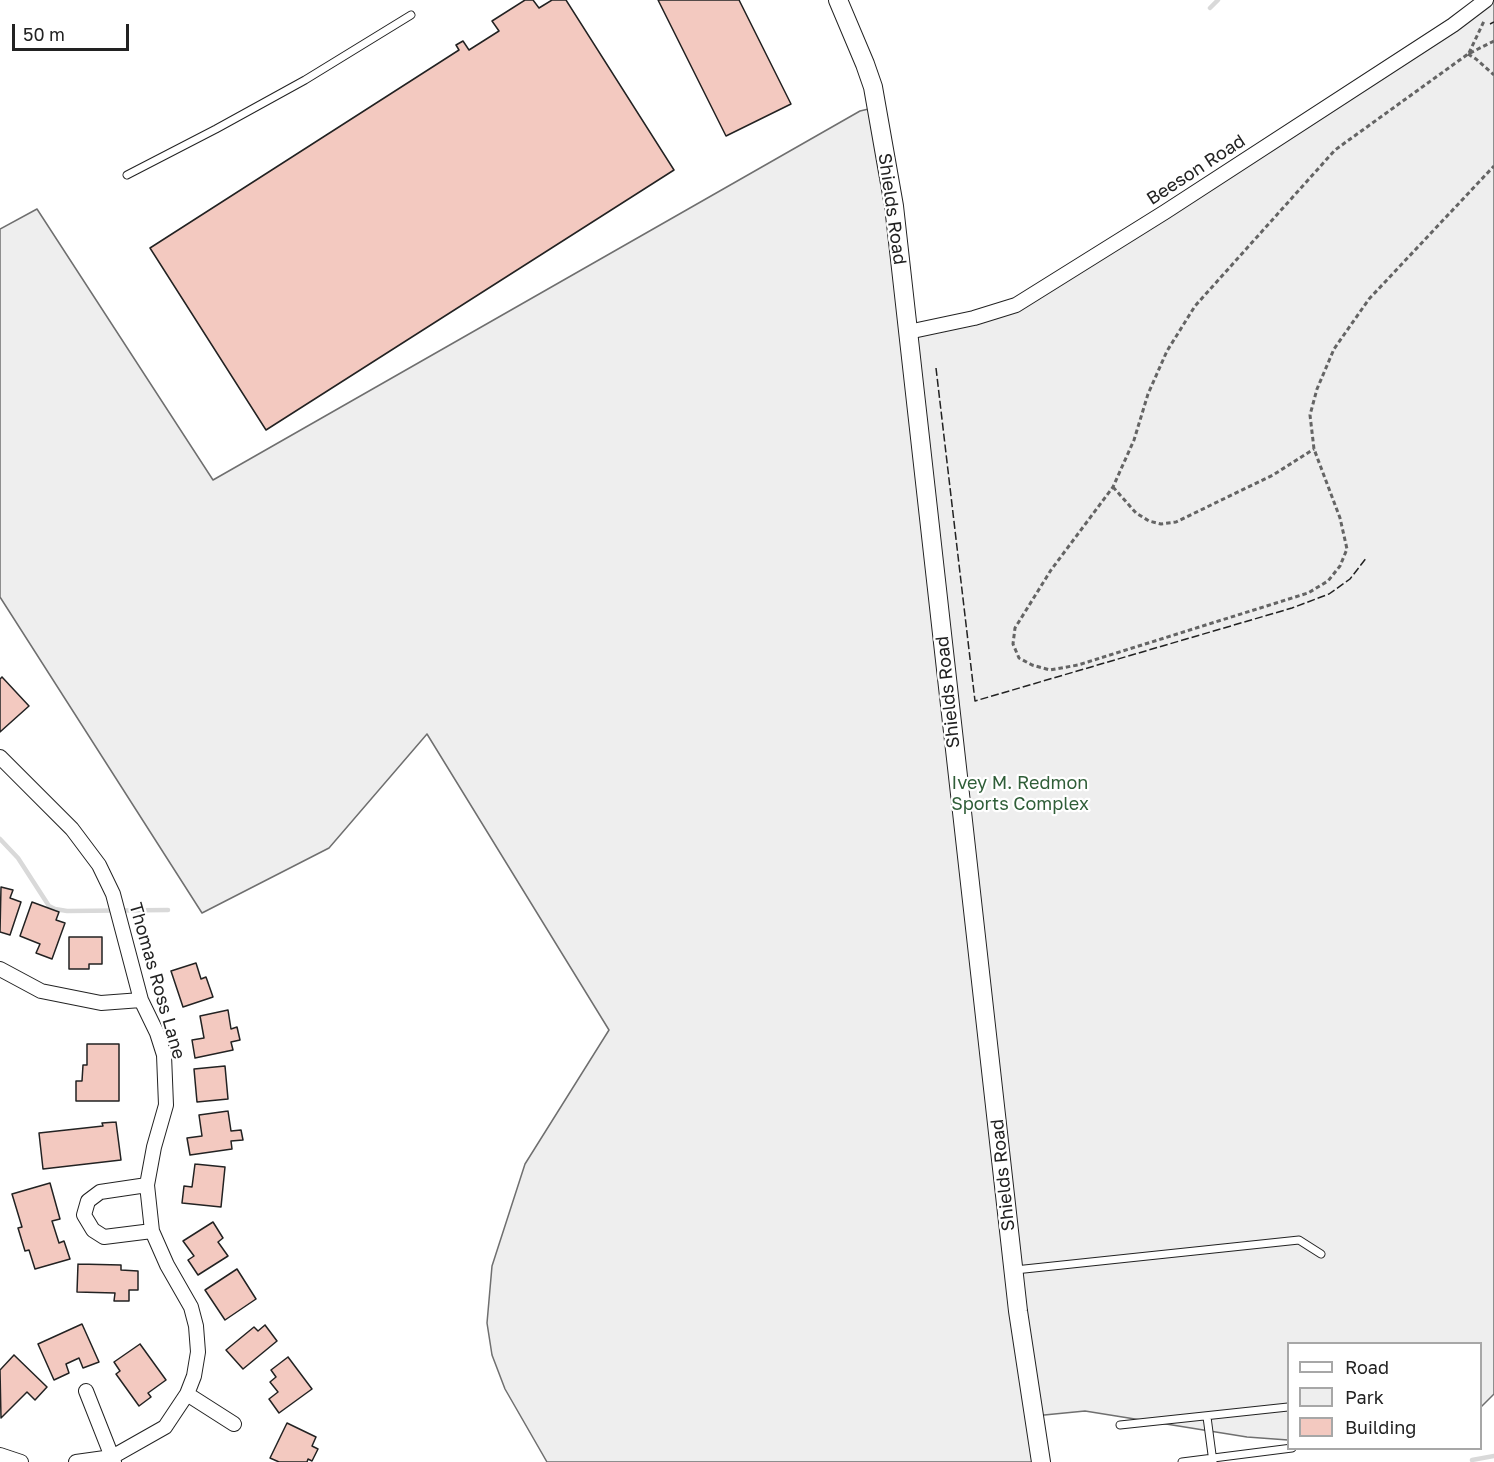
<!DOCTYPE html>
<html>
<head>
<meta charset="utf-8">
<style>
	body { margin:0 }
	#map { position:relative; width:1494px; height:1462px; overflow:hidden; background:#fff; font-family:"Golos Text",sans-serif }
	canvas { display:block }
	.legend { position:absolute; left:1287px; top:1342px; width:195px; height:108px; box-sizing:border-box; background:#fff; border:2px solid #a7a7a7; margin:0; padding:8px 10px; list-style:none; font-size:18px; color:#222 }
	.legend li { display:flex; align-items:center; gap:12px; height:30px }
	.legend b { width:30px; border:2px solid #a7a7a7 }
	.scale { position:absolute; left:12px; top:24px; width:117px; height:27px; box-sizing:border-box; border:3px solid #222; border-top:0; padding-left:8px; font-size:18px; line-height:21px; white-space:nowrap; color:#222; -webkit-text-stroke:4px #fff; paint-order:stroke }
</style>
</head>
<body>
<div id="map">
<canvas width="1494" height="1462"></canvas>
<ul class="legend">
<li><b style="height:8px;background:#fff"></b>Road</li>
<li><b style="height:16px;background:#eee"></b>Park</li>
<li><b style="height:16px;background:#f3c9c0"></b>Building</li>
</ul>
<div class="scale">50 m</div>
</div>
<script>
const c = document.querySelector('canvas').getContext('2d');
c.lineJoin = 'round';
function paint(path, color) { c.fillStyle = color; c.fill(path, 'evenodd'); }
const poly = rows => new Path2D(rows.map(r => 'M' + r).join(''));
function trace(path, color, width, dash) { c.strokeStyle = color; c.lineWidth = width; c.lineCap = dash ? 'butt' : 'round'; c.setLineDash(dash || []); c.stroke(path); }
function write(font, color, halo, rows, align = 'center') {
  c.font = font + ' "Golos Text",sans-serif'; c.lineWidth = 4.5; c.setLineDash([]); c.textBaseline = 'middle'; c.strokeStyle = halo; c.fillStyle = color; for (const [text, x, y, turn = 0] of rows) {
    c.save(); c.translate(x, y); c.rotate((+turn || 0) * Math.PI / 180); c.textAlign = isNaN(turn) ? turn : align; if (halo) c.strokeText(text, 0, 0); c.fillText(text, 0, 0); c.restore();
  }
}
const green = poly([
	[1486,0,1494,0,1494,1394,1481,1407,1480,1344,1288,1344,1288,1440,1247,1437,1085,1411,1034,1416,1041,1462,547,1462,505,1389,492,1355,487,1323,492,1266,525,1164,609,1030,427,734,329,848,202,913,0,597,0,229,37,209,213,480,860,111,877,107,908,332,1016,305,1486,0]
]);
paint(green, '#eee');
trace(green, '#6f6f6f', 1.5);
trace(poly([
	[1210,8,1218,0],
	[0,839,18,858,49,906,55,909,67,911,168,910],
	[1472,1460,1494,1456]
]), '#d9d9d9', 4.5);
const building = poly([
	[525,0,533,0,539,8,552,0,566,0,674,170,266,430,150,248,459,50,456,45,463,41,469,50,499,31,492,21,525,0],
	[658,0,739,0,791,104,726,136,658,0],
	[2,677,29,706,0,732,0,679,2,677],
	[1,887,13,890,10,898,21,902,10,935,0,932,1,887],
	[32,902,59,912,56,920,65,923,52,959,36,953,40,944,20,936,32,902],
	[69,937,102,937,102,964,89,964,89,969,69,969,69,937],
	[196,963,201,979,206,977,213,997,183,1007,171,971,196,963],
	[228,1010,231,1029,237,1027,240,1040,231,1042,233,1050,195,1058,192,1040,204,1038,200,1016,228,1010],
	[87,1044,119,1044,119,1101,76,1101,76,1081,82,1081,83,1065,87,1065,87,1044],
	[225,1066,228,1099,197,1102,194,1069,225,1066],
	[228,1111,231,1131,241,1130,243,1140,231,1141,232,1149,190,1155,187,1138,202,1136,199,1115,228,1111],
	[116,1122,121,1160,43,1169,39,1133,103,1126,102,1123,116,1122],
	[195,1164,225,1167,221,1207,182,1203,184,1186,192,1187,195,1164],
	[50,1183,60,1219,52,1221,59,1243,64,1241,70,1259,35,1269,29,1250,25,1251,18,1228,22,1227,12,1194,50,1183],
	[213,1222,223,1238,218,1242,228,1256,198,1275,188,1260,194,1256,183,1241,213,1222],
	[78,1264,121,1265,121,1270,138,1271,138,1290,129,1290,129,1301,114,1301,115,1293,77,1292,78,1264],
	[237,1269,256,1299,225,1320,205,1290,237,1269],
	[82,1324,99,1362,83,1368,79,1358,66,1364,69,1373,54,1380,38,1344,82,1324],
	[265,1325,277,1341,243,1369,226,1350,254,1327,258,1331,265,1325],
	[140,1344,166,1380,148,1393,151,1397,139,1406,116,1374,120,1371,114,1362,140,1344],
	[14,1355,47,1387,35,1400,27,1392,1,1418,0,1370,14,1355],
	[288,1357,312,1389,279,1413,269,1399,278,1392,270,1382,276,1377,271,1370,288,1357],
	[287,1423,316,1437,312,1446,318,1449,312,1461,308,1459,307,1462,279,1462,270,1458,287,1423]
]);
paint(building, '#f3c9c0');
trace(building, '#222', 1.5);
const service = poly([
	[127,175,216,129,305,80,411,15],
	[1015,1270,1299,1240,1321,1254],
	[1207,1417,1213,1462],
	[1120,1425,1288,1407],
	[1182,1462,1292,1448]
]);
const minor = poly([
	[908,332,974,318,1016,305,1165,212,1453,25,1486,0],
	[0,757,72,829,99,865,113,894,141,1000,157,1033,164,1055,166,1105,154,1147,147,1185,152,1231,167,1265,191,1307,196,1326,198,1352,194,1376,187,1394,165,1427,112,1457,76,1462],
	[0,969,41,991,101,1003,141,1000],
	[147,1185,100,1192,88,1201,84,1215,93,1230,104,1237,152,1231],
	[86,1391,114,1462],
	[187,1394,234,1424],
	[0,1455,21,1462]
]);
const tertiary = poly([
	[838,0,865,64,873,87,894,206,1018,1311,1041,1462]
]);
trace(service, '#222', 9);
trace(minor, '#222', 16);
trace(tertiary, '#222', 20);
trace(poly([
	[1494,41,1468,54,1335,150,1195,306,1167,351,1148,394,1134,440,1113,487,1051,570,1015,628,1013,644,1019,658,1032,665,1050,670,1078,665,1308,593,1328,581,1340,566,1347,549,1340,518,1314,449,1310,415,1317,389,1334,349,1369,299,1494,166],
	[1469,53,1484,21],
	[1468,54,1476,59,1494,75],
	[1113,487,1136,513,1149,521,1161,524,1176,522,1273,475,1314,449]
]), '#646464', 3, [4.5, 3]);
trace(service, '#fff', 7);
trace(minor, '#fff', 14);
trace(tertiary, '#fff', 18);
trace(poly([
	[1490,24,1494,22],
	[936,368,975,701,1292,608,1329,594,1350,579,1367,557]
]), '#222', 1.5, [8, 3]);
write('18px', '#222', '#fff', [
	["Beeson Road",1196,170,-33],
	["Shields Road",892,209,82],
	["Shields Road",948,692,-96],
	["Thomas Ross Lane",157,981,74],
	["Shields Road",1003,1175,-96]
]);
write('18px', '#2f5e38', '#fff', [
	["Ivey M. Redmon",1020,783],
	["Sports Complex",1020,804]
]);
</script>
</body>
</html>
